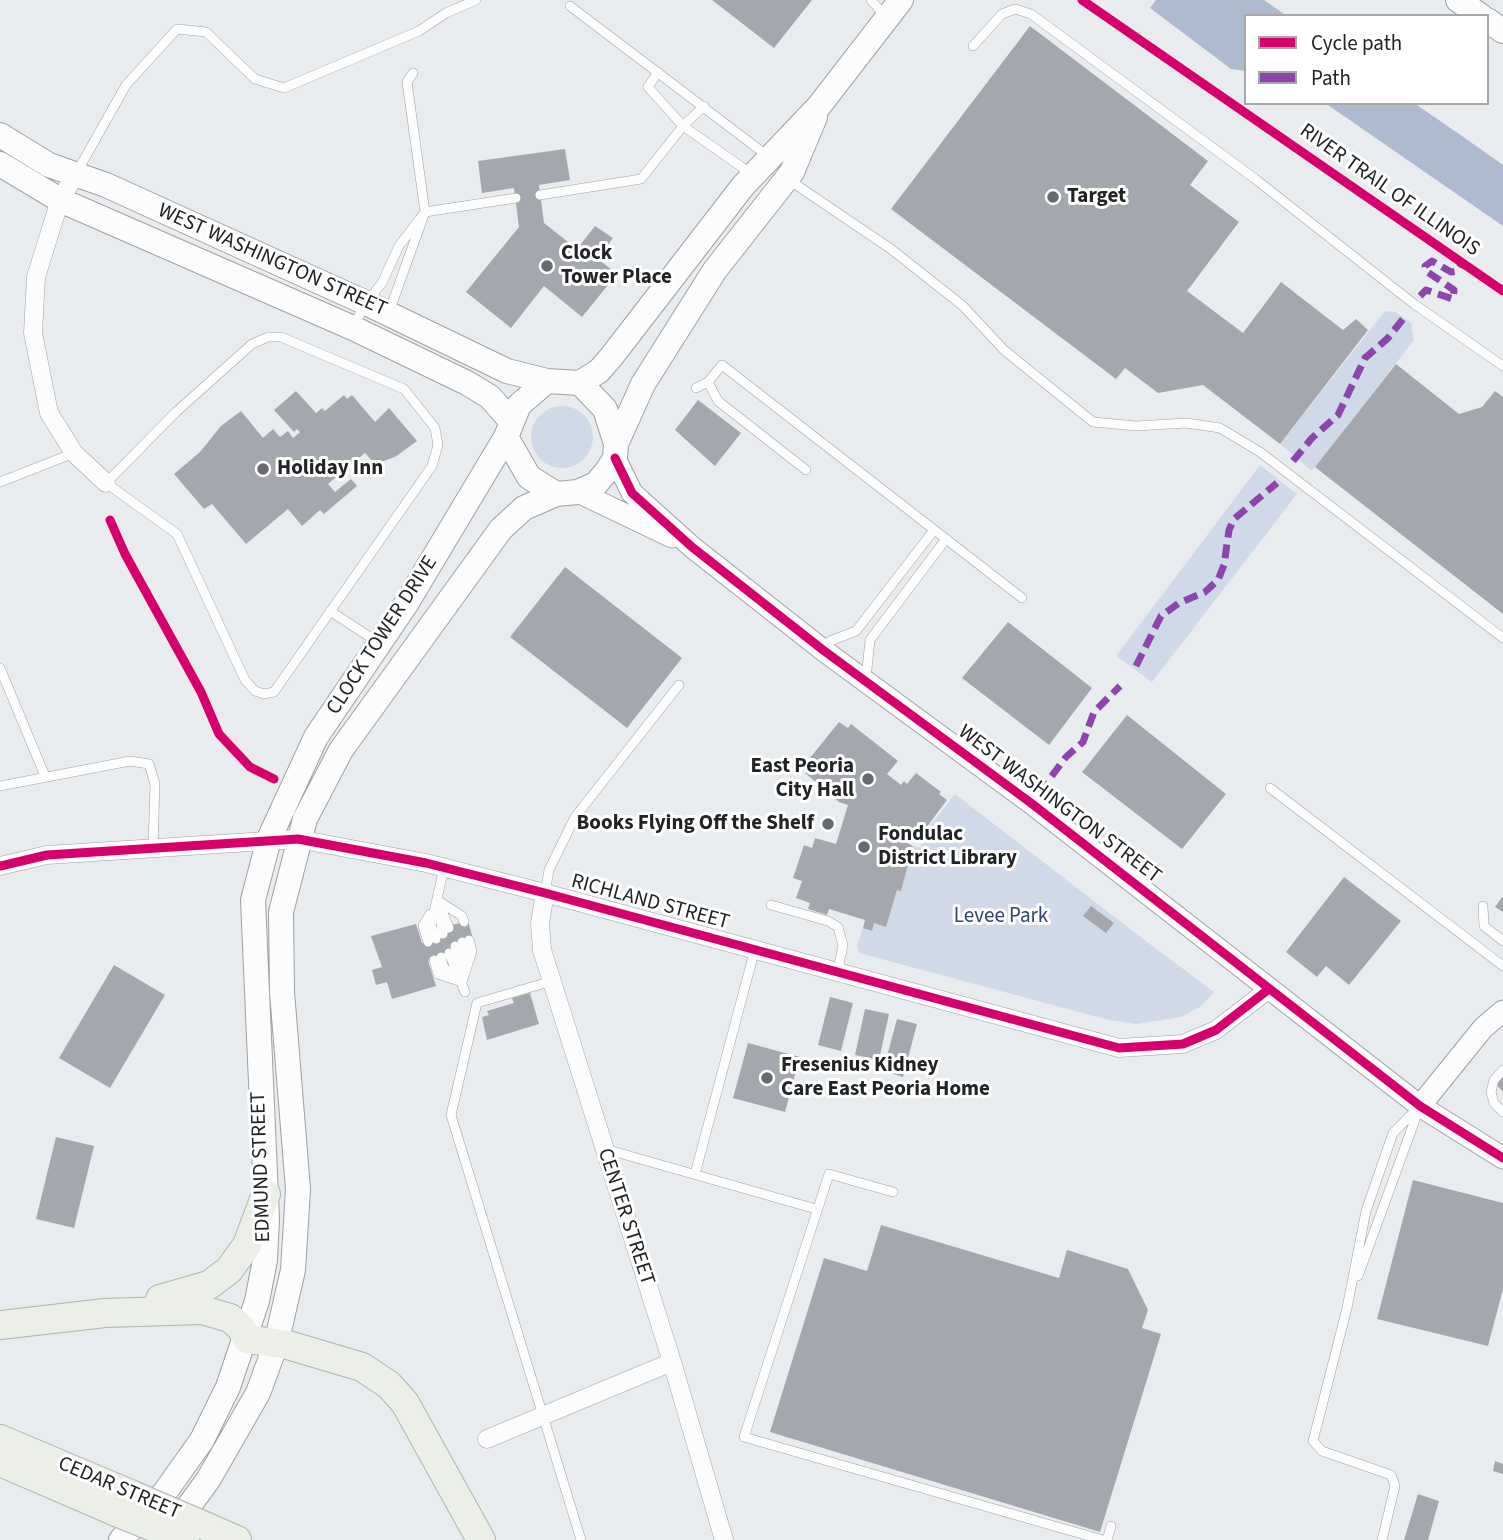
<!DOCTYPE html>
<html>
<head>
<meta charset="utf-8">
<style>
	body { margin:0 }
	#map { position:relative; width:1503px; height:1540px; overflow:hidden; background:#e9ecef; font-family:"Source Sans 3",sans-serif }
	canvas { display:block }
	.legend { position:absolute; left:1244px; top:14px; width:245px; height:91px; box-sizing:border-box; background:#fff; border:2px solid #a6a7a8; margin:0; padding:9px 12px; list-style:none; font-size:21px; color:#212325 }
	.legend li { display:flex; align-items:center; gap:14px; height:35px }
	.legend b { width:35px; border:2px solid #a6a7a8 }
</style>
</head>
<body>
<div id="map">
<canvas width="1503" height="1540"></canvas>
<ul class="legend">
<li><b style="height:9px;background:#d6006c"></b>Cycle path</li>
<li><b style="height:9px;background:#8e44ad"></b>Path</li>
</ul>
</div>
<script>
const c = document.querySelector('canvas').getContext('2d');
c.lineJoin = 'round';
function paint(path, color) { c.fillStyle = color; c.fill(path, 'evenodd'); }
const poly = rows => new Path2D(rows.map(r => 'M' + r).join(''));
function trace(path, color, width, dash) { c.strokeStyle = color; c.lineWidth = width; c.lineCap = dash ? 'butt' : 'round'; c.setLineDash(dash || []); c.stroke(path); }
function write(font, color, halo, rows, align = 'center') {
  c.font = font + ' "Source Sans 3",sans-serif'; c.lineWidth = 6; c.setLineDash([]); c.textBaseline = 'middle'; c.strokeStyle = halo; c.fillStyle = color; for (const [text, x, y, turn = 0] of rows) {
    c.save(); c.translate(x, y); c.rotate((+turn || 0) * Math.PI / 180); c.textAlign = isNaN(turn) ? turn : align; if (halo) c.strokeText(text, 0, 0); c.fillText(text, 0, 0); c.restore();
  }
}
paint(poly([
	[1385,311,1396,312,1411,323,1414,340,1312,471,1280,444],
	'531 437a31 31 0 1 1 62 0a31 31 0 1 1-62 0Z',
	[1260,465,1297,494,1152,682,1116,656],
	[955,794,1151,945,1214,992,1200,1007,1181,1017,1137,1024,1109,1020,859,953,857,946,863,928,871,931,874,923,886,926,897,890,901,890,913,846,921,848,922,836]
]), '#d0d9e8');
paint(poly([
	[1156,0,1264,0,1287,16,1246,16,1246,71,1231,69,1150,8],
	[1325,103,1414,103,1462,136,1503,165,1503,226]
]), '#aebacd');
paint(poly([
	[712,0,812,0,774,48],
	[1030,26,1208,161,1190,185,1239,222,1187,291,1243,333,1281,282,1343,330,1356,319,1368,330,1280,444,1203,385,1158,393,1125,368,1116,379,891,209],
	[565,149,570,180,539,185,544,223,577,249,595,226,613,238,598,259,617,274,582,317,544,286,511,328,466,292,519,227,514,188,482,193,478,161],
	[1396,364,1459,414,1482,407,1495,391,1503,397,1503,614,1315,467],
	[296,391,316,413,322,408,325,411,344,395,347,399,352,395,375,422,389,408,417,441,395,457,375,464,365,453,328,484,335,492,351,479,357,486,324,514,320,510,302,526,288,509,246,544,212,504,204,509,174,474,200,452,221,426,241,411,263,438,273,429,280,437,288,431,293,438,300,432,297,429,294,432,274,410],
	[698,400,741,433,715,466,675,430],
	[565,567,682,658,627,728,510,637],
	[1008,622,1092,688,1049,745,962,678],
	[1127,715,1226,794,1182,849,1082,772],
	[839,722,848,728,851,724,898,761,887,774,901,785,904,781,907,784,916,773,941,792,939,794,947,800,920,836,916,832,915,836,908,834,905,842,913,846,901,891,897,890,886,927,874,923,872,931,863,928,865,920,829,909,827,915,808,909,810,903,796,898,802,881,793,878,804,845,812,848,815,838,836,844,848,805,839,802,805,773,815,762,810,758],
	[1344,877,1401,921,1349,985,1326,966,1317,977,1286,952],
	[1503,896,1503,912,1495,907],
	[1091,906,1114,923,1106,933,1083,916],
	[468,921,473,939,459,943,445,956,428,961,436,986,392,999,387,982,376,985,372,970,382,967,371,936,416,924,422,943,440,938,452,925],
	[114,965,165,995,110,1088,59,1058],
	[530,993,539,1024,487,1040,482,1017,489,1015,487,1011,514,1003,512,998],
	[830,997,853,1003,841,1051,818,1045],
	[865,1009,889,1014,879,1060,855,1055],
	[897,1019,917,1024,903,1077,883,1071],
	[748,1043,800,1057,785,1112,733,1098],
	[1503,1075,1503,1092,1495,1083],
	[56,1137,94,1146,74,1228,36,1219],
	[1413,1180,1503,1203,1503,1289,1488,1346,1377,1319],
	[881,1225,1059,1278,1067,1250,1128,1269,1148,1310,1142,1328,1161,1334,1100,1532,770,1432,824,1258,867,1271],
	[1495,1461,1503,1464,1503,1474,1493,1471],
	[1418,1494,1439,1501,1428,1540,1404,1540]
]), '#a4a8ae');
const service = poly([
	[871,0,887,18],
	[570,6,769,157],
	[973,46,1002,14,1015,9,1031,14,1254,178,1414,304,1503,366],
	[658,72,648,87,683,126,753,175],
	[413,73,407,82,425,212,516,198],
	[77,172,126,85,177,29,206,32,255,79,284,88,419,31,446,13,476,0],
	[789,180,891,249,963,306,1004,350,1093,422,1136,426,1186,423,1220,428,1260,452,1503,638],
	[540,195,641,179,683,126,704,106],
	[354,325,366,303,382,283,399,246,425,212,389,312],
	[268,337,281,337,404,389,435,428,438,445,432,466,274,692,264,694,255,691,245,680,177,534,106,483,176,412,252,344,268,337],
	[708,382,718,401,806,470],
	[696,388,708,382,722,365,1022,598],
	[0,482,74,453],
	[330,611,379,643],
	[824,649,830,641,856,631,934,530],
	[0,668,45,776],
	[862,676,867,669,870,640,946,539],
	[0,786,130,761,149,764,155,784,153,847],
	[1270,788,1503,966],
	[545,893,549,870,575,817,679,685],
	[437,900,462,916,464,922],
	[771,905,828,921,838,927,843,946,837,973],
	[1483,906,1484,926,1503,941],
	[441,908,449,928],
	[438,909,443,934],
	[436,939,431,925,444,868],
	[428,942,423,926,430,914],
	[462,942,464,963],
	[455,946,460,966],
	[449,953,465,992],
	[441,957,444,968,455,976],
	[434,960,438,974,462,982],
	[552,981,477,1003,451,1115,581,1540],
	[462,982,472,951,469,940],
	[1503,1070,1494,1080,1491,1092,1494,1103,1503,1112],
	[605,1149,816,1209],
	[695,1174,755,949],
	[893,1192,829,1174,744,1437,1103,1540],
	[1358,1276,1419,1109],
	[1107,1540,1111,1526],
	[1382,1540,1395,1486,1391,1475,1322,1451,1313,1441,1347,1308,1366,1211,1393,1133,1420,1106]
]);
const minor = poly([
	[77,172,60,200,36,277,33,333,49,413,74,453,106,483],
	[0,866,47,855,298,839,426,863,545,893,1119,1048,1183,1044,1216,1030,1269,989],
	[545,893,540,923,542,950,672,1362,724,1540],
	[487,1439,672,1362]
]);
const tertiary = poly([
	[615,458,632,493,692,547,823,650,1031,803,1420,1106,1503,1158],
	[578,492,672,537],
	[1420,1106,1483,1028,1503,1011]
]);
const secondary = poly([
	[1458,0,1481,16],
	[1487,20,1503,31],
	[0,135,49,165,106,185,366,303,507,371,547,381,580,383,605,409,616,444,615,458,607,471,596,484,578,492,556,494,529,477,506,437,519,405,547,381],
	[0,164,60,200,353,328,467,383,490,397,511,421],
	[580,383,599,371,612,356,743,186,819,106,901,0],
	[616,444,643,384,715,270,792,172,815,117],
	[172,1529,208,1480,258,1393,276,1344,293,1270,298,1189,282,992,281,912,305,819,341,750,501,529,524,508,556,494],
	[121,1540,165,1492,202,1440,228,1387,257,1301,265,1260,267,1219,253,900,269,839,316,737,406,604,506,437]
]);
const primary = poly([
	[160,1299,209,1285,229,1270,247,1245,266,1194],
	[0,1325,105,1313,202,1310,230,1318,241,1328,247,1339,288,1345,362,1367,389,1385,405,1403,481,1540],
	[0,1439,133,1495],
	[0,1462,116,1512],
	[205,1526,237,1540]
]);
trace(service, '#9ea0a3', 10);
trace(minor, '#9ea0a3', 19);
trace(tertiary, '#9ea0a3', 23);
trace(secondary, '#9ea0a3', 26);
trace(primary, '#adb4a9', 30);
trace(service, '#fcfcfd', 9);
trace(minor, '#fcfcfd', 18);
trace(tertiary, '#fcfcfd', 21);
trace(secondary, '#fcfcfd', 24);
trace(primary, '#ebefe7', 28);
const primaryBridge = poly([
	[133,1495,205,1526],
	[116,1512,185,1540]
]);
trace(primaryBridge, '#adb4a9', 30, []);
trace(primaryBridge, '#ebefe7', 28);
trace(poly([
	[1420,296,1426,290,1453,299,1454,290,1426,271,1425,266,1432,261,1451,272,1457,271,1462,263],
	[1293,461,1312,438,1338,415,1365,358,1388,338,1403,319],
	[1136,666,1161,616,1179,603,1205,592,1218,580,1224,565,1229,530,1234,519,1277,483],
	[1039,793,1066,757,1083,742,1094,712,1120,686]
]), '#8e44ad', 7, [14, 7]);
trace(poly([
	[1082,0,1503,291],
	[615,458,632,493,692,547,823,650,1031,803,1420,1106,1503,1158],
	[110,520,125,554,201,692,219,734,250,767,274,779],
	[0,866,47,855,298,839,426,863,545,893,1119,1048,1183,1044,1216,1030,1269,989]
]), '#d6006c', 9);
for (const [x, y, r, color] of [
	[1053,197,7,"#67696c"],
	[547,266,7,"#67696c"],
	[263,469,7,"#67696c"],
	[868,779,7,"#67696c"],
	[828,824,7,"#67696c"],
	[864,847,7,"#67696c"],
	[767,1078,7,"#67696c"]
]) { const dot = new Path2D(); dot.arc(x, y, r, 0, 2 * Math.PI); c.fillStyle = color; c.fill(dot); trace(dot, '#fff', 2.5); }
write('21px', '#212325', '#fff', [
	["RIVER TRAIL OF ILLINOIS",1389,191,35],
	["WEST WASHINGTON STREET",272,261,24],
	["CLOCK TOWER DRIVE",383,636,-57],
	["WEST WASHINGTON STREET",1059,805,37],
	["RICHLAND STREET",650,903,15],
	["EDMUND STREET",262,1167,-92],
	["CENTER STREET",625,1217,72],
	["CEDAR STREET",119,1489,23]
]);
write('bold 21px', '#212325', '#fff', [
	["Target",1067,197],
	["Clock",561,254],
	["Tower Place",561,278],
	["Holiday Inn",277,469],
	["East Peoria",854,767,"right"],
	["City Hall",854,791,"right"],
	["Books Flying Off the Shelf",814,824,"right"],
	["Fondulac",878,835],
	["District Library",878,859],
	["Fresenius Kidney",781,1066],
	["Care East Peoria Home",781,1090]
], 'left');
write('21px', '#2e466c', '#fff', [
	["Levee Park",1001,917]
]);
</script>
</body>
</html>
